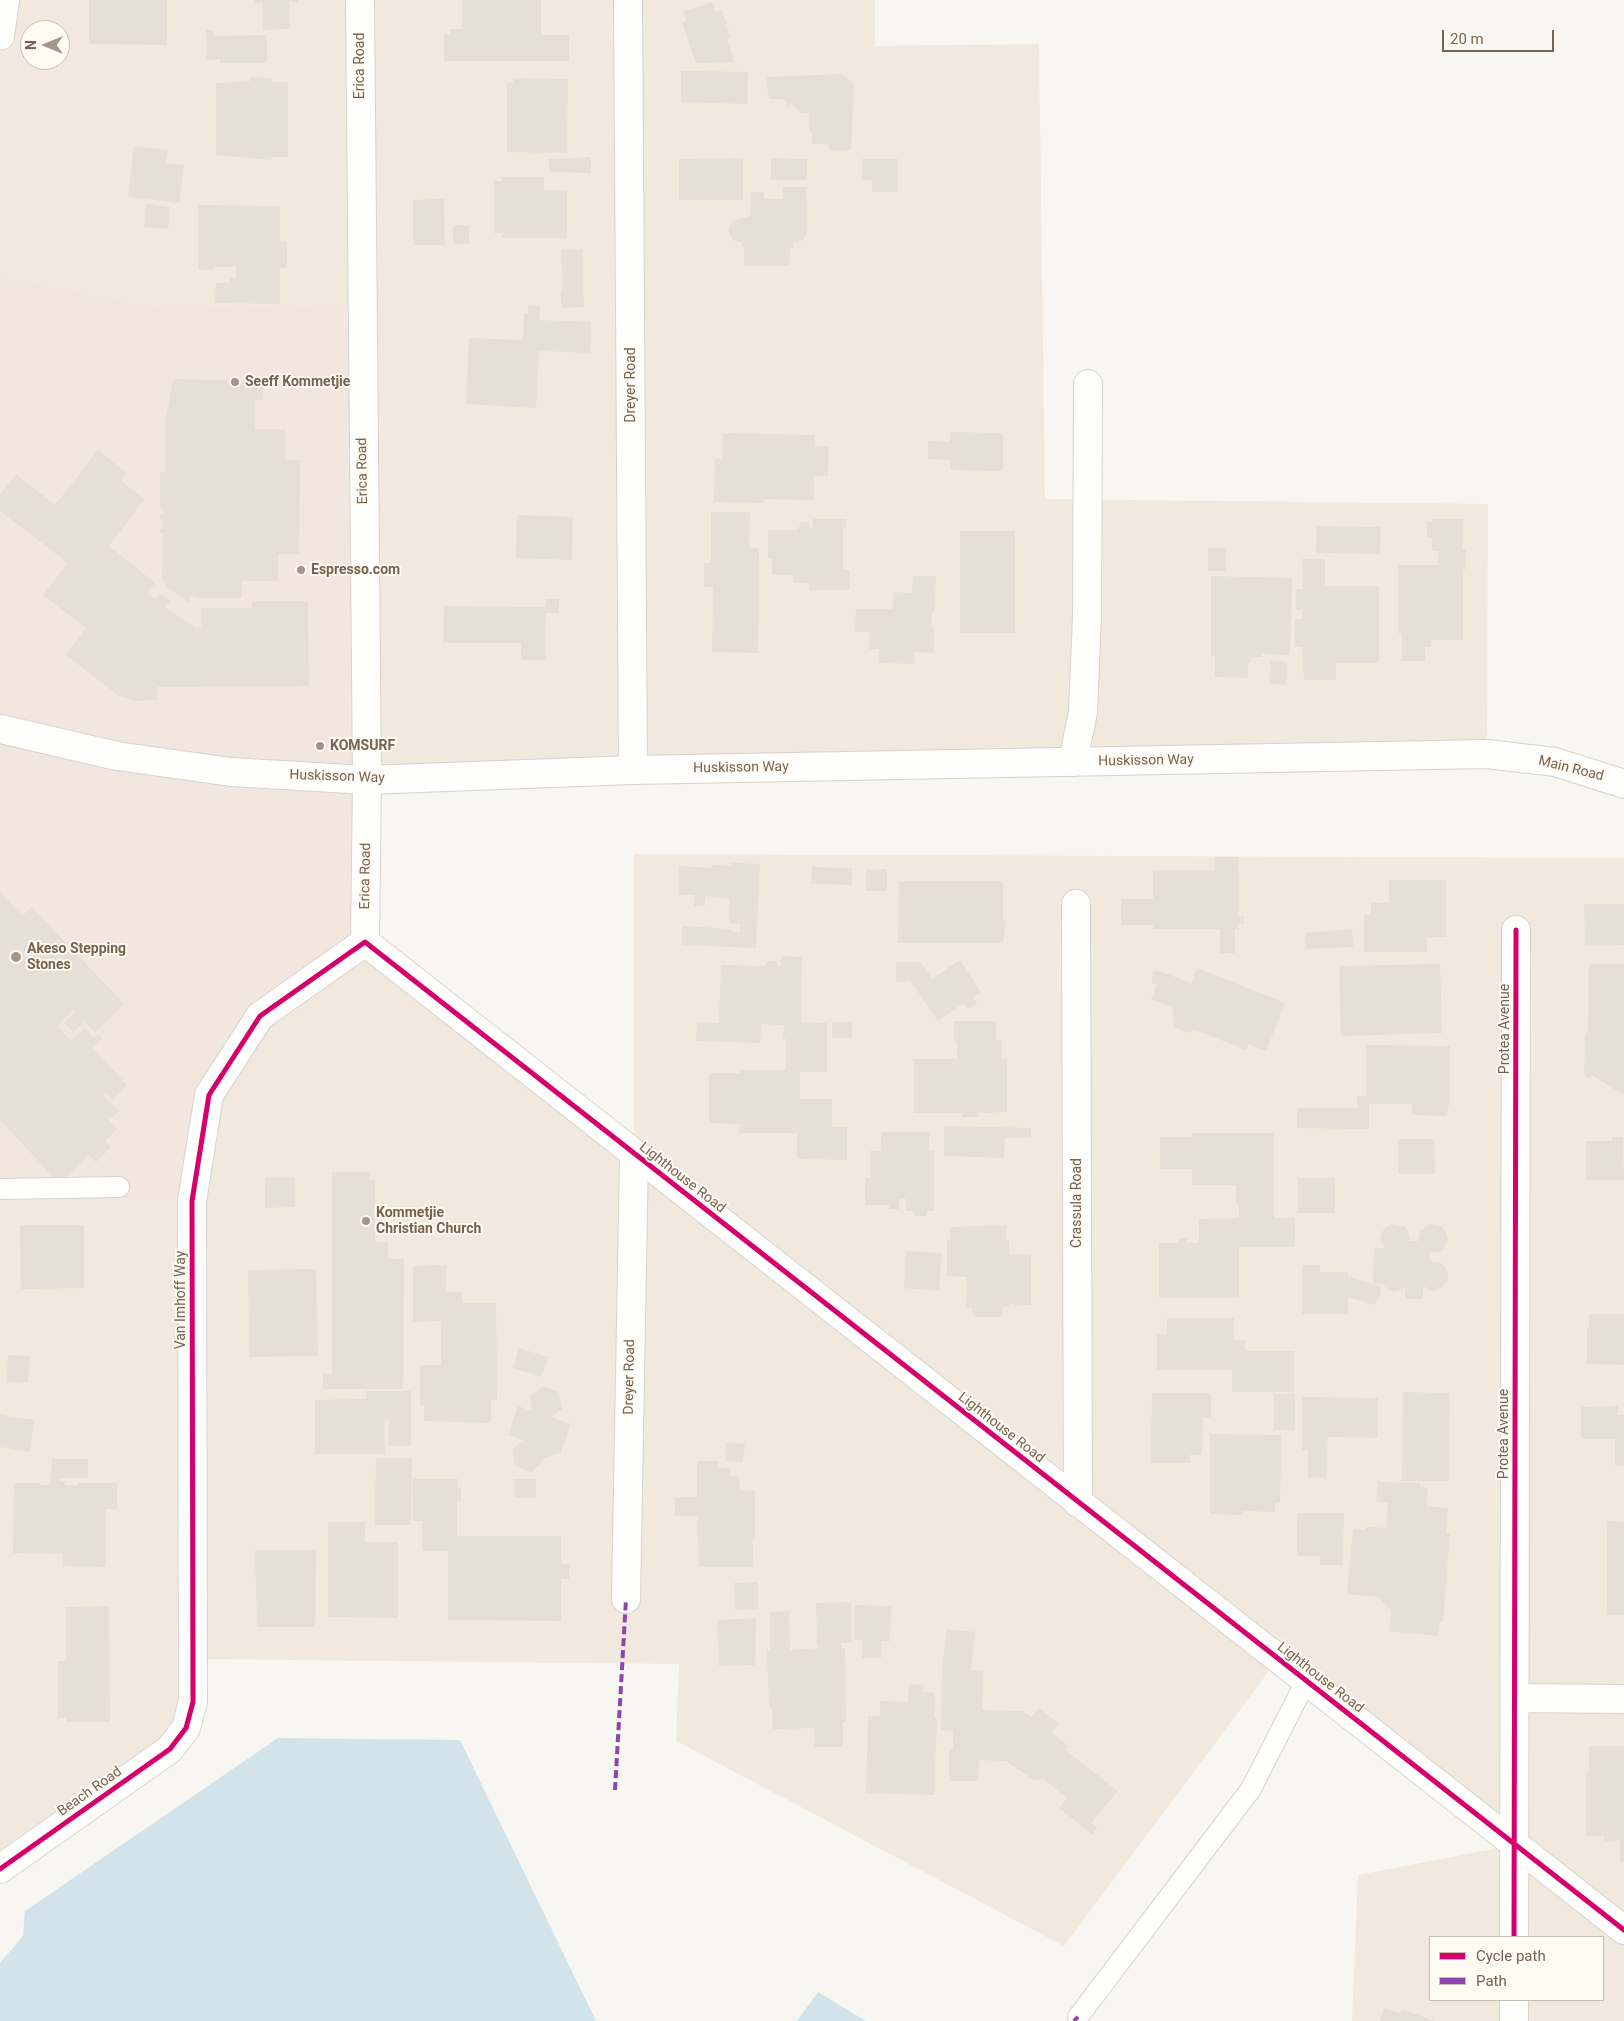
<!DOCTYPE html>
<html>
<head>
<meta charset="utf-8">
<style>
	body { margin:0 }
	#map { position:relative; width:1624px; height:2021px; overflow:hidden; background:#f8f6f0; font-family:Roboto,sans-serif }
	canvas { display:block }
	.legend { position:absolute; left:1429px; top:1936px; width:175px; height:65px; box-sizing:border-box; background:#fefbf3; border:1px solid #c8bdb1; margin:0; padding:6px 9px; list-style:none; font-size:15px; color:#77614f }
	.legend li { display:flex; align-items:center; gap:10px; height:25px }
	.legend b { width:25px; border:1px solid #c8bdb1 }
	.north { position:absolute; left:20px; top:20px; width:50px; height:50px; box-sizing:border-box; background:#fefbf3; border:1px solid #c8bdb1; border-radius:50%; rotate:270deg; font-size:14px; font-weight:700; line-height:20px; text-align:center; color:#77614f }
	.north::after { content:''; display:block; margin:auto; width:18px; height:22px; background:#a49587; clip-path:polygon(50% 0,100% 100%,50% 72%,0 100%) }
	.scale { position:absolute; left:1442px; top:30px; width:112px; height:22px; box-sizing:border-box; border:2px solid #77614f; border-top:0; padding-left:6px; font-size:15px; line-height:18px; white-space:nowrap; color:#77614f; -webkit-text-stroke:4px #fefbf3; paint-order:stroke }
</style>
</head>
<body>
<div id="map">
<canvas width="1624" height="2021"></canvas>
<ul class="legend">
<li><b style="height:6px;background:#d6006c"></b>Cycle path</li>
<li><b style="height:6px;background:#8e44ad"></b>Path</li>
</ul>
<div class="north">N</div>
<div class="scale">20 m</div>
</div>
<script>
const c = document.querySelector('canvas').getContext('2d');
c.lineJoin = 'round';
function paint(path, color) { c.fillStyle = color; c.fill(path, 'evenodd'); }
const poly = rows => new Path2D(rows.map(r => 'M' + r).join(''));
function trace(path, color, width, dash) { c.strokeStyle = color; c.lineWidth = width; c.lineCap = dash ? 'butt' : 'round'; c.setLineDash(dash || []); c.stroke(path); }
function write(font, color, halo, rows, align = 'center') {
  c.font = font + ' Roboto,sans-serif'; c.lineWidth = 4; c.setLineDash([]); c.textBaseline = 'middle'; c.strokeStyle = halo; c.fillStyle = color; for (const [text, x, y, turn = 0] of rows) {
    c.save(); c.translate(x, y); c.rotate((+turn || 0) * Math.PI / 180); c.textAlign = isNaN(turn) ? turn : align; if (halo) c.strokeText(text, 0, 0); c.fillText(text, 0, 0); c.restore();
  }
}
paint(poly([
	[5,0,875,0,875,46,1039,44,1045,499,1488,504,1487,754,367,780,361,303,167,308,0,275,0,36],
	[30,30,60,30,60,60,30,60],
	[634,854,1624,858,1624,2021,1352,2021,1358,1875,1514,1845,1278,1659,1064,1946,676,1741,679,1664,193,1659,186,1728,0,1869,0,1197,209,1095,260,1016,365,942,634,1154],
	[1430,1937,1603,1937,1603,2000,1430,2000]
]), '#f1e9de');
paint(poly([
	[0,275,167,308,361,303,365,942,260,1016,209,1095,192,1201,0,1197]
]), '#f2e7df');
paint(poly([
	[278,1738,460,1740,596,2021,0,2021,0,1963,23,1936,25,1911],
	[818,1992,866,2021,797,2021]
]), '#d2e4e9');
paint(poly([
	[89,0,167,0,167,45,89,44],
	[255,0,298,0,298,2,289,2,290,29,263,30,262,2,255,3],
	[462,0,541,0,541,35,569,35,569,61,444,61,444,34,450,34,450,29,462,29],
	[712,2,715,12,722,10,731,38,727,39,734,62,696,63,682,23,686,21,683,12],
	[206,30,213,30,214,36,267,35,267,63,220,63,220,59,207,60],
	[681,71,748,72,747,104,681,102],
	[842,74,854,85,851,150,829,151,829,144,812,144,812,131,809,131,810,113,801,113,791,103,788,106,783,99,770,99,768,96,767,77],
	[250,77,272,78,272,82,288,82,288,157,272,157,272,160,216,155,216,83,250,81],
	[513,78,568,79,567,153,507,152,507,83,513,83],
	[134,146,168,150,166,163,184,165,179,203,128,197],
	[591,157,591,173,549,172,549,159],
	[743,158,743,200,679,200,679,159],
	[771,158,807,159,807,180,771,180],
	[862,159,898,159,898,192,872,192,872,180,862,180],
	[502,177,544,177,544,190,567,190,567,238,502,238,502,233,494,233,494,181,502,181],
	[783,187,806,187,807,233,803,240,793,243,793,248,790,248,789,266,744,266,744,247,742,247,742,243,733,240,728,231,732,221,750,216,751,192,764,192,764,199,783,199],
	[444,199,445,245,413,245,413,200],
	[146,204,170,207,168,229,144,227],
	[198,205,280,206,280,242,287,242,287,268,280,268,280,304,215,303,216,283,229,283,229,277,236,277,236,267,213,267,213,270,198,270],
	[453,225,469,225,469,244,453,244],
	[582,249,584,307,561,308,561,291,563,291,561,250],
	[528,305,540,306,539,320,591,322,590,353,539,351,536,408,466,404,469,338,523,340,524,313,528,313],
	[173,379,263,381,263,400,255,400,255,429,285,429,285,460,300,460,299,554,278,554,278,581,242,581,242,598,201,598,192,596,188,602,165,586,165,581,162,581,163,533,160,533,160,529,163,529,163,520,160,520,160,514,163,514,163,508,160,508,160,472,165,472,165,425],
	[950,432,1003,433,1003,471,950,470,950,460,928,459,928,441,950,442],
	[723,433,815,435,815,446,829,446,828,476,814,476,814,500,764,499,763,503,714,502,715,459,722,459],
	[98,450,127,473,121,481,144,499,109,546,155,583,147,593,155,599,160,594,170,601,165,607,196,628,201,627,201,608,252,608,252,601,308,601,309,686,157,687,157,700,137,701,119,696,66,655,86,628,43,595,68,563,0,511,0,495,16,474,55,505],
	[711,512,750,512,749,548,759,548,758,653,712,652,713,587,704,587,704,563,711,563],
	[517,515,573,517,572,560,516,558],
	[813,519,846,519,846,528,843,528,843,568,842,570,850,570,850,590,809,590,809,583,793,583,793,575,772,575,772,559,768,559,768,530,798,530,801,522,809,522,809,528,813,528],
	[1432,519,1463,519,1462,550,1466,550,1466,569,1463,569,1463,640,1431,640,1431,647,1425,647,1425,661,1402,661,1402,633,1398,633,1398,565,1438,565,1438,551,1432,551,1432,538,1427,538,1427,521,1432,521],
	[1317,526,1381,527,1380,554,1316,553],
	[960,531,1015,531,1015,633,960,633],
	[1208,548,1226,548,1226,571,1208,571],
	[1302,559,1325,559,1325,586,1379,586,1379,663,1336,663,1336,680,1304,680,1302,647,1295,647,1295,619,1302,619,1302,610,1296,610,1296,589,1303,589],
	[913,576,936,576,935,612,932,612,931,627,934,627,934,653,915,652,914,664,878,663,879,649,869,649,870,632,855,632,856,609,893,609,894,592,912,593],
	[1211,576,1292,578,1290,655,1262,654,1262,657,1253,657,1248,664,1248,678,1215,677,1215,656,1211,656],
	[546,599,559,599,559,613,546,613,545,660,521,660,521,643,443,643,444,606,546,607],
	[1271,661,1287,662,1286,685,1269,684],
	[1215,857,1238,857,1239,916,1244,916,1244,924,1239,924,1239,929,1235,929,1235,953,1220,953,1220,929,1153,929,1153,925,1121,925,1121,899,1153,899,1153,870,1215,870],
	[731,863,760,864,756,948,682,945,682,926,732,929,732,932,740,932,740,924,729,923,730,899,705,896,705,906,694,906,694,895,678,895,679,866,712,868,712,865,731,866],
	[812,867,852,868,852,885,811,884],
	[887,869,887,891,866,891,866,870],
	[1389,880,1446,880,1446,937,1427,937,1427,952,1364,952,1364,915,1371,915,1371,903,1389,903],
	[899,881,1003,881,1003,920,1006,920,1003,943,898,943],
	[0,892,22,916,32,907,124,1004,95,1032,85,1022,73,1032,64,1023,75,1012,74,1010,57,1026,71,1041,85,1028,94,1038,98,1034,102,1039,93,1048,127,1085,112,1100,106,1092,103,1095,119,1111,109,1120,117,1129,105,1141,111,1147,96,1162,89,1155,60,1184,0,1120],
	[1584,904,1624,904,1624,945,1585,946],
	[1352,929,1353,947,1306,949,1305,933],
	[781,956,802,957,801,1022,827,1023,827,1072,800,1072,800,1099,832,1099,832,1127,847,1127,847,1160,797,1159,797,1133,739,1133,740,1124,709,1123,709,1073,740,1073,740,1070,786,1070,786,1039,783,1039,784,1025,761,1024,760,1043,696,1041,697,1022,719,1023,721,965,764,966,769,961,775,961,778,966,781,967],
	[960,960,981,992,973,998,977,1003,968,1009,964,1003,938,1021,910,980,906,982,896,982,896,962,921,962,932,979],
	[1440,964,1442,1033,1341,1036,1339,966],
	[1589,964,1624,964,1624,1095,1592,1075,1590,1079,1584,1075,1585,1033,1588,1033],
	[1197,968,1285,1003,1266,1051,1249,1044,1246,1050,1195,1030,1187,1033,1174,1027,1173,1008,1151,999,1157,985,1152,984,1153,971,1162,972,1191,983],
	[954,1021,996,1021,996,1040,1002,1040,1002,1059,1007,1058,1007,1112,979,1113,979,1117,962,1117,962,1113,914,1113,914,1059,957,1059,957,1041,954,1041],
	[832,1022,852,1022,852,1038,832,1038],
	[1366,1045,1450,1046,1450,1105,1448,1105,1447,1116,1412,1115,1412,1104,1369,1104,1369,1129,1297,1128,1297,1108,1357,1108,1357,1096,1366,1096],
	[944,1126,1031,1128,1031,1138,1005,1138,1004,1158,944,1156],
	[881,1132,929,1132,929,1151,934,1151,934,1211,927,1211,927,1216,914,1216,914,1211,906,1211,906,1199,899,1199,899,1209,889,1209,889,1205,865,1205,865,1178,870,1178,870,1151,881,1151],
	[1192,1133,1274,1133,1274,1218,1295,1218,1295,1247,1239,1247,1239,1298,1159,1298,1159,1243,1179,1243,1179,1238,1187,1238,1187,1243,1199,1243,1199,1219,1239,1218,1239,1204,1236,1205,1236,1185,1192,1185,1192,1169,1160,1169,1160,1137,1192,1137],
	[1612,1137,1623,1137,1624,1180,1586,1180,1586,1141,1612,1141],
	[1398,1139,1434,1139,1435,1174,1398,1174],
	[332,1172,369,1172,369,1180,375,1180,375,1242,388,1242,388,1259,404,1259,403,1389,323,1389,323,1373,332,1373],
	[294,1177,295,1207,265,1208,265,1178],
	[1298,1178,1335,1178,1335,1213,1298,1213],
	[1392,1224,1404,1226,1408,1231,1410,1241,1418,1241,1420,1231,1430,1224,1441,1226,1445,1231,1448,1238,1444,1249,1440,1252,1430,1253,1430,1261,1441,1263,1446,1268,1448,1274,1448,1280,1440,1289,1434,1291,1423,1286,1423,1299,1405,1299,1405,1287,1395,1292,1389,1290,1382,1284,1373,1284,1374,1248,1384,1248,1380,1238,1382,1232,1386,1227],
	[20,1225,84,1225,84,1288,21,1289],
	[1006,1225,1006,1240,1009,1240,1009,1254,1031,1254,1031,1305,1009,1304,1009,1307,1003,1307,1003,1314,1001,1314,1001,1317,975,1317,975,1314,972,1314,972,1308,966,1308,967,1277,947,1276,947,1240,950,1240,950,1227],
	[906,1251,942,1253,939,1291,904,1288],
	[446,1265,446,1292,462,1292,462,1303,496,1303,497,1400,491,1400,491,1423,424,1421,424,1405,420,1405,420,1365,441,1365,441,1321,413,1322,413,1266],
	[1302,1265,1320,1265,1320,1272,1348,1272,1348,1276,1381,1287,1381,1294,1374,1305,1348,1297,1348,1314,1302,1314],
	[316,1269,318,1356,249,1357,248,1270],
	[1589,1314,1624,1314,1624,1365,1587,1364,1587,1328,1589,1328],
	[1167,1318,1234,1318,1234,1340,1245,1340,1245,1351,1294,1351,1294,1392,1232,1392,1232,1370,1157,1370,1157,1334,1167,1334],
	[519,1348,548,1357,542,1377,513,1368],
	[8,1355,30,1356,28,1383,7,1382],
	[543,1386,559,1392,562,1409,551,1417,571,1424,560,1454,558,1453,543,1459,544,1461,531,1472,515,1466,512,1449,523,1440,508,1435,518,1406,532,1411,530,1397],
	[366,1391,411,1391,411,1446,389,1446,389,1419,384,1420,385,1454,315,1454,315,1400,366,1399],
	[1403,1392,1450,1393,1449,1481,1402,1481],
	[1152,1393,1211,1393,1211,1417,1203,1417,1202,1455,1190,1455,1190,1463,1151,1463],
	[1274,1394,1295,1394,1295,1430,1274,1430],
	[1302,1397,1378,1398,1378,1438,1328,1437,1326,1478,1308,1477,1308,1450,1302,1450],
	[1618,1406,1618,1415,1624,1415,1624,1466,1615,1466,1615,1439,1581,1439,1581,1407],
	[0,1415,34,1420,30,1452,0,1447],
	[1210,1434,1281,1435,1280,1503,1275,1503,1275,1512,1243,1511,1243,1515,1210,1514],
	[726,1442,745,1444,743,1462,725,1461],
	[376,1458,412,1458,411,1525,375,1525],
	[52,1459,88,1459,88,1478,59,1478,59,1481,65,1481,65,1485,78,1485,78,1483,117,1483,117,1509,106,1509,106,1567,63,1566,63,1554,13,1553,14,1483,39,1483,39,1485,50,1485],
	[697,1461,719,1461,719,1468,729,1468,730,1476,739,1475,740,1491,755,1490,755,1539,753,1539,753,1567,699,1567,697,1516,675,1516,675,1497,697,1497],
	[413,1479,458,1479,458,1488,461,1488,461,1501,457,1501,457,1536,561,1536,561,1564,569,1564,569,1579,561,1579,561,1621,448,1620,448,1551,422,1551,422,1521,413,1521],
	[514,1479,536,1479,536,1498,515,1498],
	[1378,1482,1420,1483,1420,1487,1428,1488,1426,1506,1448,1508,1446,1533,1450,1534,1443,1622,1440,1622,1438,1636,1389,1631,1391,1611,1379,1597,1347,1594,1353,1529,1366,1530,1366,1527,1386,1528,1388,1503,1376,1502],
	[1297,1513,1344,1513,1343,1565,1320,1565,1320,1556,1297,1556],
	[1607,1521,1624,1522,1624,1615,1607,1615],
	[328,1522,365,1522,365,1542,398,1542,398,1618,328,1617],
	[255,1550,316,1550,315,1627,257,1627],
	[758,1582,758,1609,735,1610,734,1583],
	[851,1602,852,1643,841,1643,841,1648,845,1648,846,1722,843,1722,843,1747,815,1747,814,1728,773,1729,772,1708,769,1708,767,1650,770,1650,770,1612,789,1611,790,1650,819,1648,817,1644,816,1603],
	[855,1605,891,1606,890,1641,882,1641,881,1658,862,1658,862,1640,854,1640],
	[109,1606,110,1722,66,1722,66,1718,58,1718,58,1661,66,1661,66,1607],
	[756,1618,755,1665,719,1666,717,1620],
	[947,1629,975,1632,971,1670,983,1670,982,1710,1023,1711,1031,1717,1039,1708,1059,1724,1052,1733,1068,1746,1065,1750,1118,1791,1091,1823,1097,1827,1092,1834,1059,1808,1067,1798,1043,1779,1034,1780,1006,1761,979,1760,978,1781,949,1781,949,1749,953,1749,953,1731,941,1730,942,1669],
	[909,1684,924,1685,923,1692,935,1693,934,1718,937,1718,934,1795,866,1793,868,1716,880,1716,880,1701,908,1702],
	[1589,1746,1624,1746,1624,1862,1620,1862,1620,1840,1604,1841,1604,1836,1586,1836,1586,1773,1589,1773],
	[1384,2008,1400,2013,1402,2009,1434,2021,1380,2021]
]), '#e5dfd7');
const lane = poly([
	[0,1189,119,1187],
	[1078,2017,1251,1789,1306,1681]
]);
const street = poly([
	[360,0,367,780,365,942],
	[628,0,633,770],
	[0,36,5,0],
	[1073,762,1083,712,1087,616,1088,384],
	[1076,904,1078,1503],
	[365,942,1624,1930],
	[626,1599,634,1154],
	[1515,1698,1624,1699],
	[0,1869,170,1749,186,1728,193,1702,192,1201,209,1095,260,1016,365,942],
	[1514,1937,1516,930],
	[1514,2021,1514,2000]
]);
const secondary = poly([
	[0,729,117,756,231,772,367,780,633,770,1487,754,1555,762,1624,784]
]);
trace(lane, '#d8d3cd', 22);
trace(street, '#d8d3cd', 30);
trace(secondary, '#d6d2cb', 30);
trace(lane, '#fefefd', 20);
trace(street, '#fefefd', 28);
trace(secondary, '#fefefd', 28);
trace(poly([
	[615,1790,626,1599],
	[1074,2021,1078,2017]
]), '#8e44ad', 4, [8, 4]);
trace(poly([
	[0,1869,170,1749,186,1728,193,1702,192,1201,209,1095,260,1016,365,942,1624,1930],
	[1514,1937,1516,930]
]), '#d6006c', 5);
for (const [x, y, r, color] of [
	[235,382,5,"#a49587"],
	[301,570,5,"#a49587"],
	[320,746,5,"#a49587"],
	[16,957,6,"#a49587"],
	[366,1221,5,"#a49587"]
]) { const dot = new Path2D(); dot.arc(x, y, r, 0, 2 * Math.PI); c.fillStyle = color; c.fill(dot); trace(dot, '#fefbf3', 2); }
write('14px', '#77614f', '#fefbf3', [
	["Erica Road",360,66,-90],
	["Dreyer Road",631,385,-90],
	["Erica Road",363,471,-91],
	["Huskisson Way",1146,761,-1],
	["Huskisson Way",741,768,-1],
	["Main Road",1571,769,14],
	["Huskisson Way",337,777,2],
	["Erica Road",366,876,-89],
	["Protea Avenue",1505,1029,-90],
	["Lighthouse Road",682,1178,38],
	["Crassula Road",1077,1203,-90],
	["Van Imhoff Way",181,1300,-90],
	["Dreyer Road",630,1377,-89],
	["Lighthouse Road",1001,1428,38],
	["Protea Avenue",1504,1434,-90],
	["Lighthouse Road",1320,1678,38],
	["Beach Road",90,1792,-35]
]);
write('bold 14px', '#77614f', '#fefbf3', [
	["Seeff Kommetjie",245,382],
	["Espresso.com",311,570],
	["KOMSURF",330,746],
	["Akeso Stepping",27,949],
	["Stones",27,965],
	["Kommetjie",376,1213],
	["Christian Church",376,1229]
], 'left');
</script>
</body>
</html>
